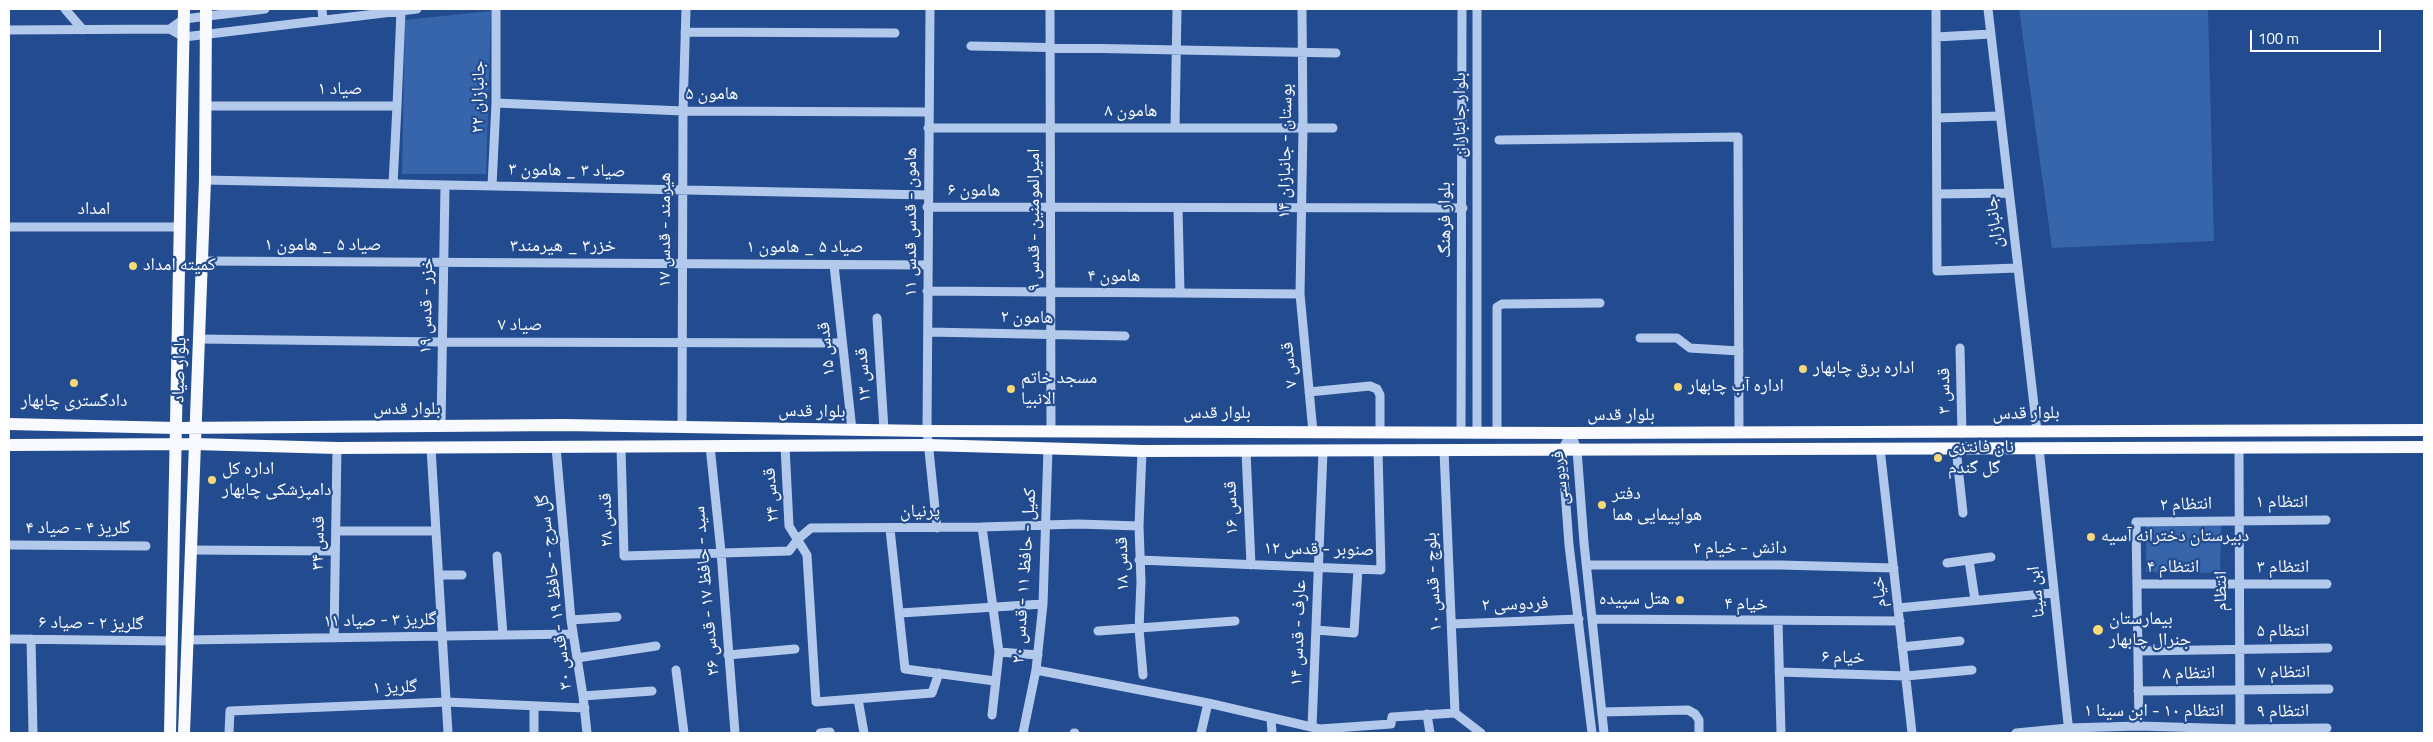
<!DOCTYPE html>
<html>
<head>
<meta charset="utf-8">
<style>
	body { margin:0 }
	#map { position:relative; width:2433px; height:742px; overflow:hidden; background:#224c8f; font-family:"Titillium Web",sans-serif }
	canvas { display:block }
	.frame { position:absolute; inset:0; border:10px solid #fff; pointer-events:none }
	.scale { position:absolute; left:2250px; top:30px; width:131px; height:22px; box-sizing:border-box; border:2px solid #fff; border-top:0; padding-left:6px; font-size:15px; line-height:18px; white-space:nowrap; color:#fff; -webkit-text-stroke:4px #224c8f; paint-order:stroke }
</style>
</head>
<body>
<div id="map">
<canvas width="2433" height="742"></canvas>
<div class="frame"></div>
<div class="scale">100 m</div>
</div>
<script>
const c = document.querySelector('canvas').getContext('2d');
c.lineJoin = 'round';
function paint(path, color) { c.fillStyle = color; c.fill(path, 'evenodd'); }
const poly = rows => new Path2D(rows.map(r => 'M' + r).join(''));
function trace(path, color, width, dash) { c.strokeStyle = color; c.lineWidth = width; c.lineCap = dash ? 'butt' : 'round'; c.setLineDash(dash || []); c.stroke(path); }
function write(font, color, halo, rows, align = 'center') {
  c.font = font + ' "Titillium Web","Noto Naskh Arabic",sans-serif'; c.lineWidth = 4.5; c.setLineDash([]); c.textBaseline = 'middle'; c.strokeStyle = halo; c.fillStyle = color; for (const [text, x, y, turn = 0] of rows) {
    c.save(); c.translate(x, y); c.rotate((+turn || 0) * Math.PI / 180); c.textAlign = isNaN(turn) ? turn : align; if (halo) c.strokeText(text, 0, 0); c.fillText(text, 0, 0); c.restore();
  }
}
paint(poly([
	[2019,9,2208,9,2214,241,2052,248],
	[491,11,486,174,402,174,405,20],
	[2146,526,2221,526,2220,573,2146,572]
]), '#3665ac');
trace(poly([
	[65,9,83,30],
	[322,9,323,20],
	[930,9,927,431,937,528],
	[1050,9,1051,431],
	[1302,9,1303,128,1300,294,1313,432],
	[1936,9,1937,271,2017,268],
	[1988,9,2037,431],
	[170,29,184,19,265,9],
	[9,30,170,29,184,37,417,9],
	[685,32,895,33],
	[1936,37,1991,34],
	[971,46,1336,53],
	[496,103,683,111,929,112],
	[205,106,397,106,393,184],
	[397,106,401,11],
	[1937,118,1999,116],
	[928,128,1333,128],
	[1175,128,1177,9],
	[1499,140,1738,137,1739,433],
	[205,180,928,195],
	[492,186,496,103,496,9],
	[1937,194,2008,193],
	[927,207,1463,208],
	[1178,208,1180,293],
	[9,227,180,227],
	[201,261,927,265],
	[834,265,852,430],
	[927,291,1300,294],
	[877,318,884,430],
	[928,332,1125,336],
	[1640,338,1677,338,1690,348,1739,351],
	[198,339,442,342,842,343],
	[1960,348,1962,433],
	[1309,392,1370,386,1377,389,1380,395,1380,432],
	[441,427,445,186],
	[682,427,683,111,686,9],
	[1461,432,1462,9],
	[1477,432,1477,9],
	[1497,432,1497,307,1502,304,1600,303],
	[1571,433,1562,450,1569,545,1592,733],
	[1571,433,1577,450,1584,543,1604,733],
	[710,446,721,552,735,733],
	[785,446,789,526,807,555,816,702,932,693,939,673],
	[556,447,571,620,583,696,587,733],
	[621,447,624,556,789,551,798,539,811,528,982,527,1078,524,1139,526],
	[431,448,448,733],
	[1880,448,1912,733],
	[1956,448,1963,513],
	[2039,448,2069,733],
	[2239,449,2240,733],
	[1444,450,1455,713],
	[1142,451,1139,526,1141,582,1139,629,1143,675],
	[1246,451,1251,565],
	[982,527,999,652,992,715],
	[890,529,905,669,995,681],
	[336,531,436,531],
	[9,545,146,546],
	[191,550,335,551],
	[497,556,503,635],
	[1139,560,1381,570,1378,450],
	[1969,560,1975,600],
	[1947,563,1991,557],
	[1587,565,1780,565,1894,568],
	[439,575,462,575],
	[2137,584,2327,584],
	[1898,608,2053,593],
	[900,613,1043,604],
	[1593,619,1900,621],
	[571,620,617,617],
	[1778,621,1781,733],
	[1452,624,1579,619],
	[1316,630,1354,633,1358,569],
	[1098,631,1235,621],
	[334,638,337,448],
	[9,639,172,641],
	[31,639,33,733],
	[187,640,573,634],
	[1902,647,1960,641],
	[2138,651,2328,648],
	[999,652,1038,655],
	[728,655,795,649],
	[577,658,656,646],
	[676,670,684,733],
	[1036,670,1208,703,1320,729,1391,724,1392,717,1455,713],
	[1779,672,1906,676,1972,670],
	[2138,691,2329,689],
	[583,696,652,691],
	[858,699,864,733],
	[534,706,534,733],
	[1602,712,1688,710,1695,714,1699,720,1699,733],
	[1455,713,1481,733],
	[1427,714,1430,733],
	[1271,718,1272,733],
	[2139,726,2136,522,2326,520],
	[1312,727,1323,451],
	[229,733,230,711,446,702,585,708],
	[820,733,830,732],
	[1023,733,1036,670,1043,604,1048,449],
	[1074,733,1075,733],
	[1201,733,1208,703],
	[2016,733,2068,728,2139,726,2240,729,2327,728]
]), '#b3c9ec', 9);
trace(poly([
	[9,424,176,428,563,425,927,431,1571,433,2424,430],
	[9,445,194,444,337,448,927,445,1142,451,2424,447],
	[170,733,184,9],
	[184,733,205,180,206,9]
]), '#f8faff', 12);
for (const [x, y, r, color] of [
	[133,266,5,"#f8d975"],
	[1803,369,5,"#f8d975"],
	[74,383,5,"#f8d975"],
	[1678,387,5,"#f8d975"],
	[1011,389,5,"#f8d975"],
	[1938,458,5,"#f8d975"],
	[212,480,5,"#f8d975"],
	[1602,505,5,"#f8d975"],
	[2091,537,5,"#f8d975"],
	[1680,600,5,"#f8d975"],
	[2098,630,6,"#f8d975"]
]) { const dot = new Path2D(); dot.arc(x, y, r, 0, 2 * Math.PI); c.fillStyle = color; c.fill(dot); trace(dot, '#224c8f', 2); }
write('18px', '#fff', '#224c8f', [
	["صیاد ۱",340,90],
	["هامون ۵",712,95],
	["جانبازان ۲۲",479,97,-89],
	["هامون ۸",1131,112],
	["بلوار جانبازان",1461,115,-90],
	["بوستان - جانبازان ۱۴",1286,151,-89],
	["صیاد ۳ _ هامون ۳",567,171,1],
	["هامون ۶",974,191,1],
	["امداد",94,210],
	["امیرالمومنین - قدس ۹",1035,220,-90],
	["بلوار فرهنگ",1446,220,-90],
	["هامون - قدس قدس ۱۱",912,222,-90],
	["جانبازان",1995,222,-97],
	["هیرمند - قدس ۱۷",666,230,-90],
	["صیاد ۵ _ هامون ۱",323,246],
	["خزر۳ _ هیرمند۳",563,247],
	["صیاد ۵ _ هامون ۱",805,248],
	["هامون ۴",1114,277],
	["خزر - قدس ۱۹",427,306,-89],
	["هامون ۲",1027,318,1],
	["صیاد ۷",520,326],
	["قدس ۱۵",827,349,-96],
	["قدس ۷",1290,365,-96],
	["بلوار صیاد",180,370,-88],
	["قدس ۱۳",864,375,-94],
	["قدس ۳",1945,391,-91],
	["بلوار قدس",407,410],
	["بلوار قدس",812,412,1],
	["بلوار قدس",1217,414],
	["بلوار قدس",2026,414,-1],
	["بلوار قدس",1621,416],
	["فردوسی",1561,478,-96],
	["قدس ۲۴",772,495,-94],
	["انتظام ۱",2282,503],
	["انتظام ۲",2186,505,-2],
	["قدس ۱۶",1232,508,-92],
	["پرنیان",920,512,-1],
	["قدس ۲۸",607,520,-92],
	["گلریز ۴ - صیاد ۴",78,529],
	["قدس ۳۴",319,543,-89],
	["دانش - خیام ۲",1740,549],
	["صنوبر - قدس ۱۲",1319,550,1],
	["قدس ۱۸",1123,564,-91],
	["انتظام ۴",2173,568],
	["انتظام ۳",2283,568],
	["کمیل - حافظ ۱۱ - قدس ۲۰",1025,576,-86],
	["بلوچ - قدس ۱۰",1434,582,-93],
	["سید - حافظ ۱۷ - قدس ۲۶",707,591,-95],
	["انتظام",2222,591,-90],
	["گل سرج - حافظ ۱۹ - قدس ۳۰",555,592,-97],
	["خیام",1880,592,-96],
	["ابن سینا",2037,592,-96],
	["فردوسی ۲",1515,605,-2],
	["خیام ۴",1746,605,1],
	["گلریز ۳ - صیاد ۱۱",380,621,-1],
	["گلریز ۲ - صیاد ۶",91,624,1],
	["انتظام ۵",2283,632],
	["عارف - قدس ۱۴",1299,633,-88],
	["خیام ۶",1843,658,2],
	["انتظام ۷",2284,673,-1],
	["انتظام ۸",2189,674,-1],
	["گلریز ۱",395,688,-2],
	["انتظام ۱۰ - ابن سینا ۱",2154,712],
	["انتظام ۹",2283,712,-1]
]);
write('18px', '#fff', '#224c8f', [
	["کمیته امداد",143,266],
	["اداره برق چابهار",1813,369],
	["مسجد خاتم",1021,379],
	["الانبیا",1021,400],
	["اداره آب چابهار",1688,387],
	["دادگستری چابهار",74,402,"center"],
	["نان فانتزی",1948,448],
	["گل گندم",1948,469],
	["اداره کل",222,470],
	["دامپزشکی چابهار",222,491],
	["دفتر",1612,495],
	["هواپیمایی هما",1612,516],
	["دبیرستان دخترانه آسیه",2101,537],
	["هتل سپیده",1670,600,"right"],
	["بیمارستان",2109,620],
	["جنرال چابهار",2109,641]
], 'left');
</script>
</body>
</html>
